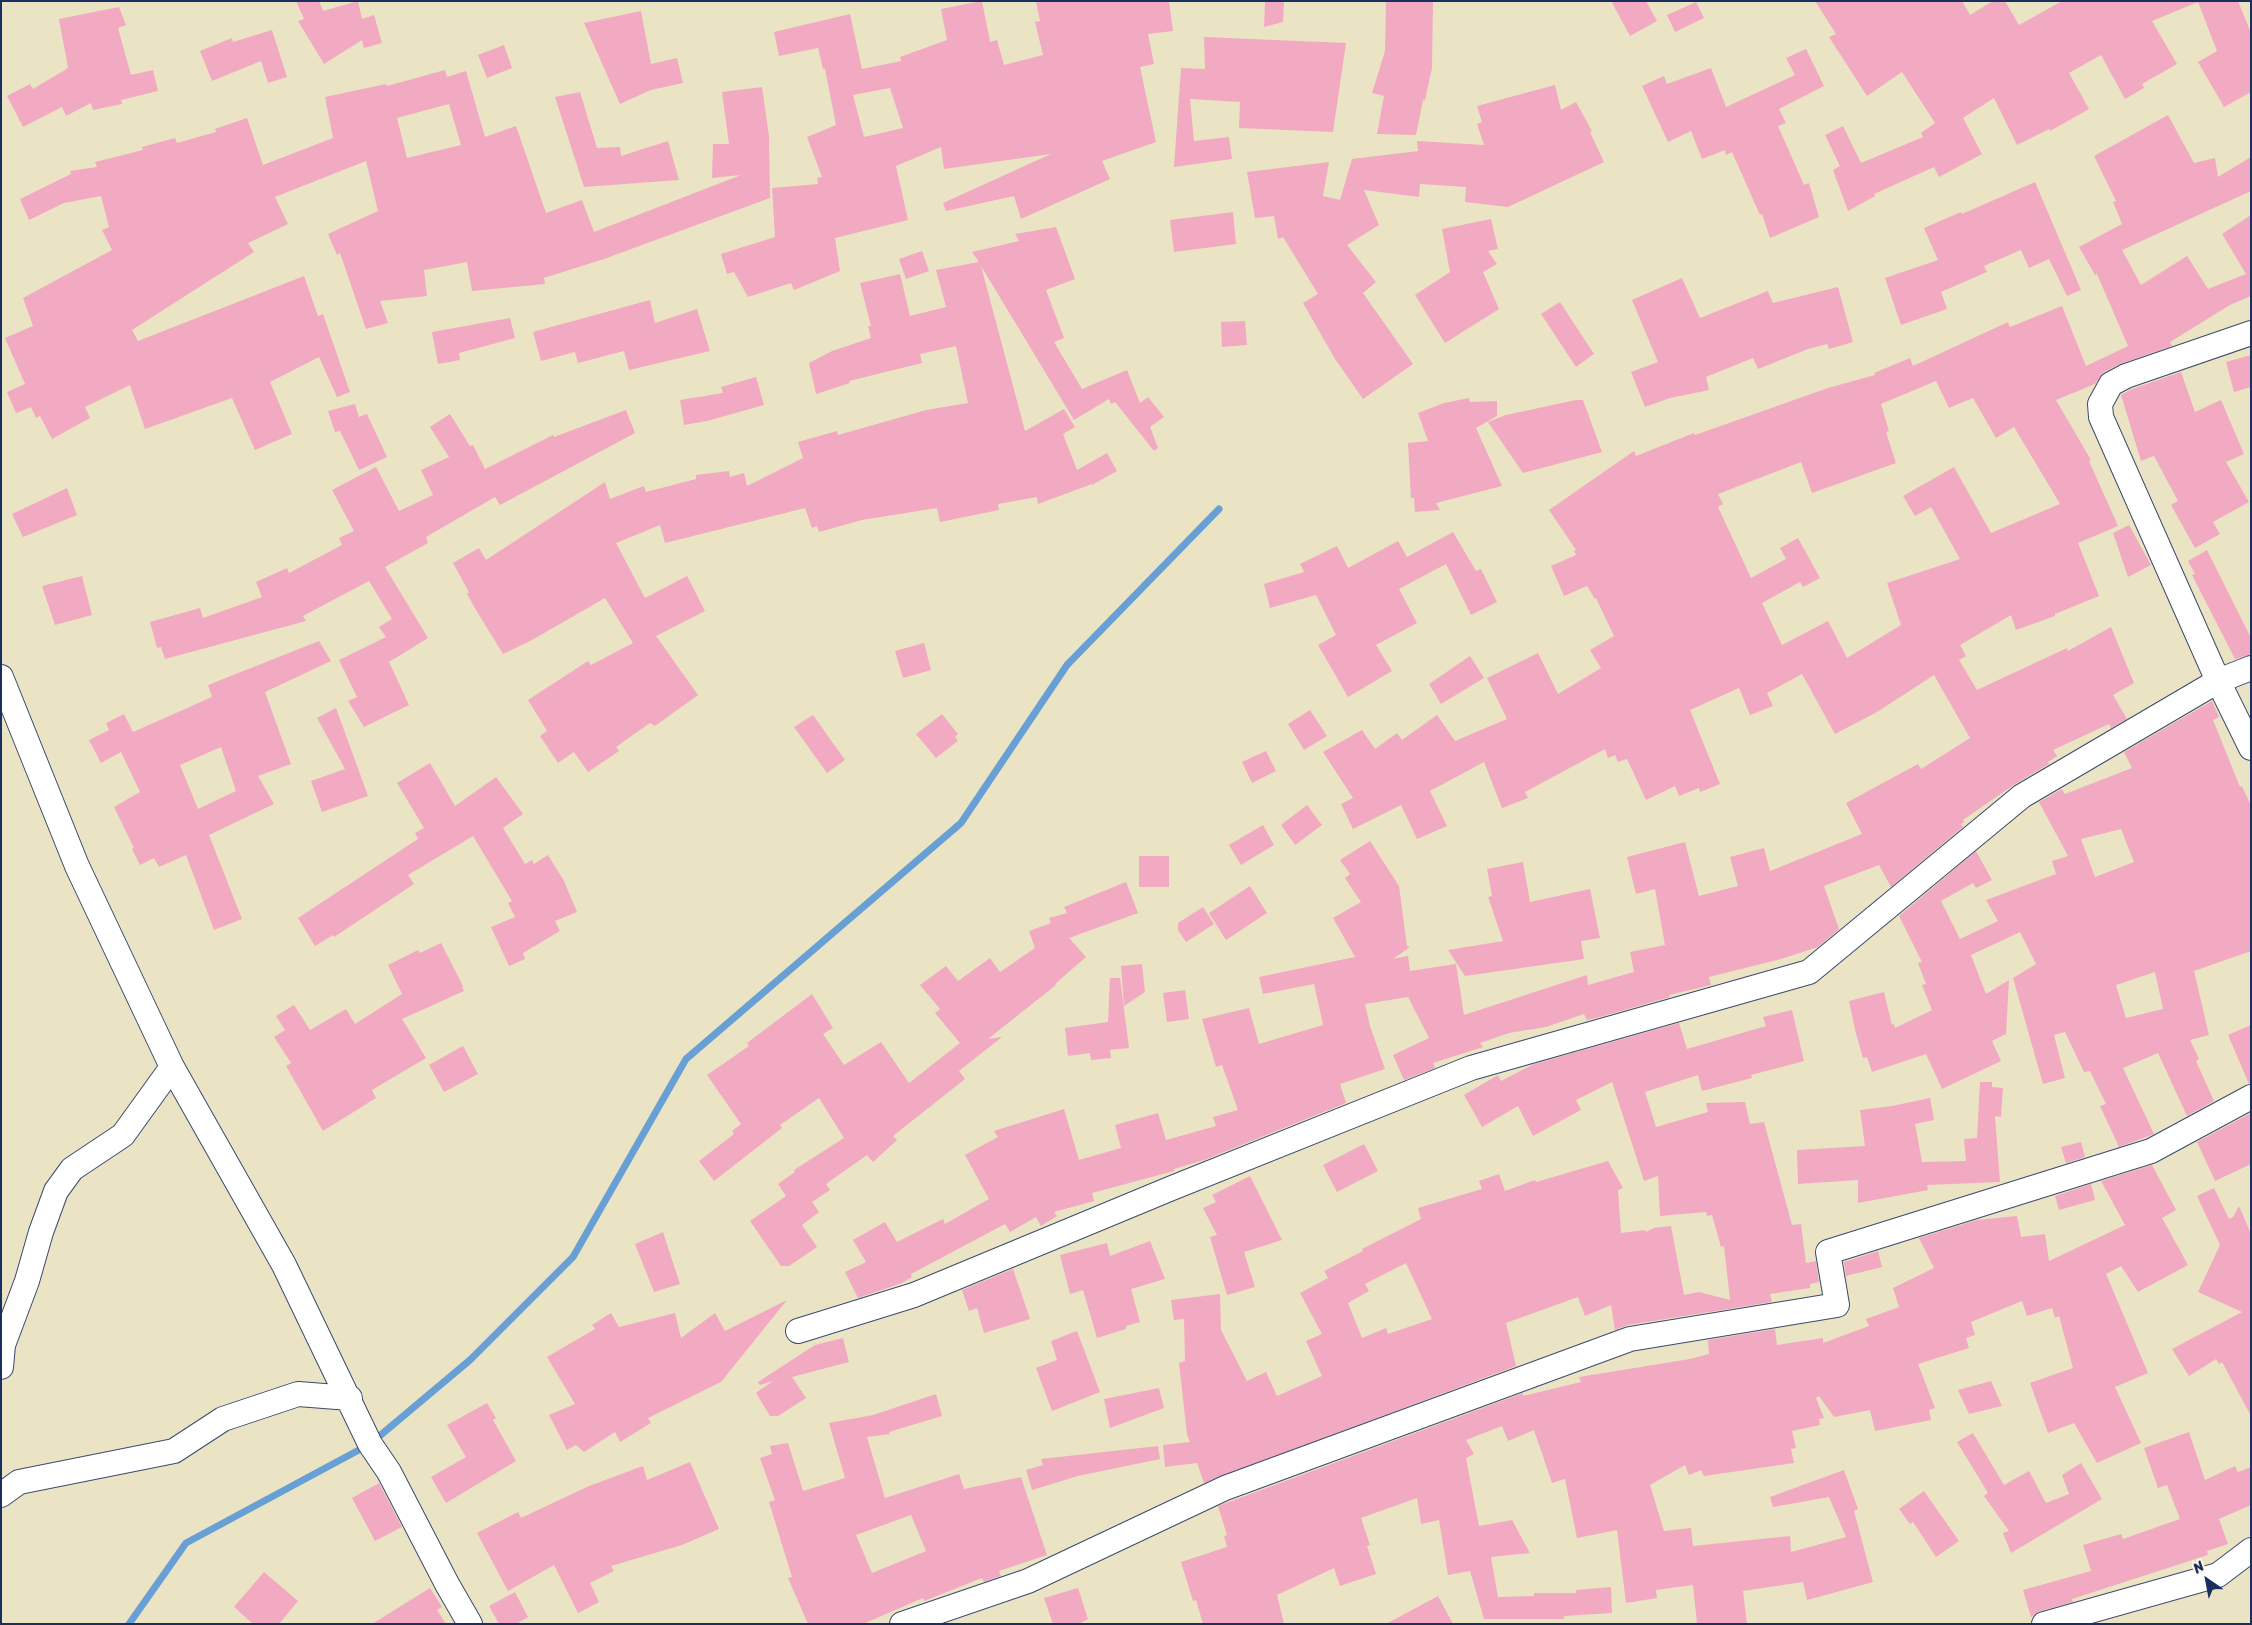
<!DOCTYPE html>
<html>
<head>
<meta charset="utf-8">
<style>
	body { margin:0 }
	#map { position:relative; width:2252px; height:1625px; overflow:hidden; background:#ebe4c4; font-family:Sriracha,sans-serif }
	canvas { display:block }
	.frame { position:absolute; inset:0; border:2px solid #1b2f5e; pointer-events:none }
	.north { position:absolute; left:2182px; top:1555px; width:50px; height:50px; -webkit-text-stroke:4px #fcf5e5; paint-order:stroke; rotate:327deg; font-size:14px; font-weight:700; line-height:20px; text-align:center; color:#1b2f5e }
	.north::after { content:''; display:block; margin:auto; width:18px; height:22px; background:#1b2f5e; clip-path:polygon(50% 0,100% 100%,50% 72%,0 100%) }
</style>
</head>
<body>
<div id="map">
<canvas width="2252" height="1625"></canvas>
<div class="frame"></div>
<div class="north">N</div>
</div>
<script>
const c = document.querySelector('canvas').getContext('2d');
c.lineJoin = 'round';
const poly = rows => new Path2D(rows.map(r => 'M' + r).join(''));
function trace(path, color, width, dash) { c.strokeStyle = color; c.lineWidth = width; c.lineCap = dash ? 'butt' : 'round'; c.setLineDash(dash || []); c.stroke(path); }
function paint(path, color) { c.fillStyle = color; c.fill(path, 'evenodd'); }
trace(poly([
	[129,1624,186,1543,370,1444,470,1360,573,1257,686,1059,961,823,1067,665,1219,509]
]), '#68a0d6', 7);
paint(poly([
	[296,1,319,1,323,11,358,1,362,19,374,15,382,43,364,48,362,40,324,64,298,21,304,19],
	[982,1,990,42,997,40,1004,65,1043,55,1035,22,1040,21,1036,1,1169,1,1173,31,1148,34,1154,64,1140,67,1156,142,1102,161,1110,179,1021,219,1014,196,946,211,943,203,1051,154,944,169,941,147,896,166,908,220,835,238,840,271,794,290,791,283,748,297,734,272,727,274,721,254,775,237,772,188,818,184,817,178,822,177,807,137,836,125,825,69,823,69,818,48,779,56,774,32,850,14,862,69,901,61,900,57,947,40,941,9],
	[890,88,903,128,864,137,853,95],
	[1265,1,1284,1,1283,22,1264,27],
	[1386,1,1433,1,1432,68,1425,100,1423,100,1416,135,1377,134,1384,96,1372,93,1385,51],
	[1611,1,1646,1,1657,21,1630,36],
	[1815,1,1962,1,1970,15,1993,1,2005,1,2019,25,2062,1,2238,1,2251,33,2251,92,2224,107,2198,62,2217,51,2198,2,2152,21,2177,64,2142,84,2144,88,2125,99,2101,55,2069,73,2089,109,2050,131,2049,129,2017,145,1994,98,1963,118,1982,154,1939,177,1934,167,1874,194,1875,196,1848,211,1833,170,1840,166,1825,135,1843,126,1861,163,1923,137,1921,133,1935,123,1902,72,1867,96,1829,37,1836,34],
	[1696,2,1704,18,1675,32,1667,15],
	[119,7,126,25,118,28,131,75,153,70,158,91,121,100,122,104,93,110,91,103,66,116,62,107,23,127,7,96,30,84,33,89,68,68,59,19],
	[641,11,651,64,677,58,683,83,651,90,620,104,584,23],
	[272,30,287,77,268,83,261,61,212,81,200,51,232,38,233,42],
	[1204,37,1346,43,1333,132,1239,128,1240,102,1190,99,1194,141,1229,137,1232,159,1174,167,1181,68,1205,69],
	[504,45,512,68,487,78,478,55],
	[1806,49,1824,86,1779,109,1786,123,1778,126,1804,185,1809,183,1819,217,1770,238,1762,214,1760,215,1732,152,1726,155,1725,150,1702,159,1691,131,1668,142,1642,86,1664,76,1667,84,1711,68,1726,107,1795,75,1786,58],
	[445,70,447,77,466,71,485,137,516,126,546,213,582,200,594,232,741,175,712,178,713,144,729,144,722,92,762,87,769,136,770,198,604,259,544,278,545,284,472,291,467,262,424,270,427,296,380,301,388,323,366,329,340,253,337,255,328,234,378,211,366,161,275,197,288,224,248,243,254,252,132,330,138,341,304,276,318,316,323,314,350,392,337,397,319,357,270,382,292,434,255,450,232,398,145,429,130,385,85,407,90,418,52,439,40,416,36,418,31,407,16,413,7,392,25,384,5,338,33,326,23,298,112,250,102,230,109,227,101,196,64,203,29,220,20,199,71,174,70,171,97,167,95,162,143,150,142,147,175,138,177,143,216,132,215,129,247,118,263,165,333,138,325,97,386,84,387,86],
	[449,104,461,145,407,158,397,118],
	[1555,85,1561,110,1576,102,1592,131,1590,132,1604,162,1508,207,1465,202,1466,187,1420,184,1419,197,1364,190,1379,225,1347,245,1376,282,1363,293,1413,364,1363,399,1335,359,1303,303,1318,294,1283,237,1278,239,1274,216,1255,218,1247,172,1329,162,1323,196,1340,200,1352,159,1418,151,1417,141,1484,145,1477,124,1482,122,1477,106],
	[580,92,597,148,620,147,621,156,668,141,679,180,584,187,555,97],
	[2168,115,2194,163,2215,158,2218,177,2251,157,2251,191,2122,250,2141,285,2187,256,2208,289,2246,274,2222,234,2251,215,2251,296,2230,305,2170,342,2172,346,2120,364,2104,372,2095,384,2056,400,2091,460,2089,461,2118,526,2078,543,2099,596,2055,614,2055,616,2016,630,2011,615,1960,645,1966,656,1959,660,1977,690,2067,648,2068,651,2111,627,2134,683,2113,695,2127,719,2111,728,2109,724,2053,750,2057,756,2048,762,2049,764,2015,784,1963,820,1964,822,1961,824,1963,827,1891,887,1879,865,1824,886,1839,929,1818,947,1781,959,1709,977,1711,985,1669,995,1670,997,1600,1017,1587,1020,1584,1014,1546,1027,1509,1033,1480,1043,1483,1047,1433,1063,1435,1068,1404,1080,1393,1055,1429,1038,1408,997,1365,1004,1370,1026,1385,1069,1340,1084,1346,1103,1204,1160,1174,1169,1174,1171,1092,1193,1094,1201,1054,1212,1057,1216,1041,1226,1036,1217,1010,1232,1005,1224,911,1274,912,1277,902,1283,858,1298,845,1272,866,1262,853,1240,885,1222,897,1242,943,1219,945,1224,989,1199,965,1155,998,1137,994,1131,1064,1109,1079,1160,1121,1148,1115,1125,1158,1113,1166,1140,1216,1126,1213,1117,1238,1110,1222,1065,1216,1067,1202,1019,1249,1008,1259,1044,1323,1025,1314,984,1263,994,1259,977,1355,957,1333,918,1361,902,1345,878,1350,874,1340,860,1370,841,1399,886,1407,946,1410,947,1393,959,1408,956,1410,971,1456,964,1464,1015,1587,975,1588,985,1634,972,1630,952,1665,945,1655,889,1636,894,1627,857,1685,842,1699,896,1738,886,1730,857,1764,848,1770,871,1862,834,1846,803,1918,764,1921,769,1970,738,1934,675,1877,712,1835,734,1802,674,1767,693,1773,706,1750,715,1739,688,1690,710,1720,784,1700,792,1699,788,1679,796,1675,786,1646,800,1627,759,1618,762,1615,755,1608,758,1605,749,1525,792,1528,798,1502,808,1484,762,1430,791,1447,826,1417,839,1401,805,1353,829,1341,804,1353,798,1323,752,1362,730,1375,749,1397,733,1402,740,1437,715,1455,741,1507,719,1487,678,1538,653,1558,694,1601,668,1590,650,1614,636,1596,598,1595,599,1587,586,1564,596,1551,566,1576,555,1574,551,1576,550,1549,510,1634,451,1636,456,1694,433,1695,435,1828,388,1875,375,1874,373,1910,358,1913,366,2008,322,2010,327,2062,306,2086,366,2128,346,2097,274,2095,275,2079,247,2122,224,2113,202,2116,201,2094,156],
	[1936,381,1949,408,1973,398,1996,438,2014,427,2060,504,1991,533,1954,467,1903,496,1915,516,1931,507,1960,559,1887,583,1901,625,1847,658,1828,621,1782,645,1762,603,1800,582,1803,587,1820,578,1798,538,1780,548,1786,559,1751,578,1718,507,1723,504,1718,494,1801,462,1812,493,1896,463,1886,432,1889,431,1881,404],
	[2035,182,2081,290,2067,296,2049,259,2029,268,2021,250,1984,266,1987,272,1941,292,1947,309,1901,325,1885,278,1938,260,1924,228,1961,212,1962,214],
	[1233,212,1236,244,1174,252,1170,220],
	[1491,219,1498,249,1488,251,1497,264,1483,272,1499,309,1445,343,1415,295,1450,272,1442,229],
	[1056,227,1075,279,1046,290,1064,338,1054,342,1082,389,1127,370,1140,403,1148,397,1164,417,1150,427,1158,448,1154,451,1115,402,1111,404,1109,399,1074,420,981,266,1025,431,1064,409,1075,427,1063,434,1077,470,1107,453,1117,471,1092,485,1092,484,1038,504,1037,497,998,504,999,510,940,522,937,508,862,520,819,532,817,526,812,528,805,508,665,543,660,525,616,543,645,598,687,576,705,611,656,636,698,695,655,726,650,723,616,747,619,751,588,772,574,752,558,763,540,736,547,731,528,700,588,661,591,665,633,643,605,598,532,640,503,654,476,610,467,594,469,592,453,563,479,548,486,560,605,482,610,499,644,486,646,492,696,479,696,475,729,471,730,477,744,473,747,486,803,458,798,442,837,431,838,435,926,410,968,403,956,346,920,354,922,363,849,381,850,383,816,394,809,363,832,351,871,338,868,326,871,326,860,283,900,274,910,316,946,307,936,270,979,262,972,252,1019,241,1015,234],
	[922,251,929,271,906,279,899,259],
	[1682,278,1700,318,1768,291,1773,303,1838,287,1853,342,1829,349,1827,344,1808,349,1758,369,1753,358,1706,377,1709,390,1670,398,1645,407,1631,372,1658,362,1632,300],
	[650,300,655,323,697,309,710,351,629,370,624,351,578,363,575,352,541,361,533,332],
	[1560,302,1594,354,1576,367,1541,314],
	[510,318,515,338,459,353,460,360,438,364,432,332],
	[1245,321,1247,345,1222,347,1221,322],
	[2251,355,2251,387,2234,392,2226,362],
	[2181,372,2195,412,2221,400,2244,454,2226,462,2249,502,2213,522,2220,534,2195,548,2171,505,2178,501,2154,456,2141,461,2121,395,2132,389],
	[756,377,764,405,707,421,684,425,680,400,723,393,721,387],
	[1469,398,1470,402,1497,401,1497,416,1476,428,1502,486,1436,503,1440,510,1415,512,1414,498,1411,498,1408,443,1428,441,1418,413,1444,403],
	[1576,400,1583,400,1602,452,1523,473,1488,422,1506,415],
	[355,404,359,417,367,414,387,457,359,470,340,431,335,432,328,411],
	[626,410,635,433,500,505,495,497,426,537,428,543,385,567,428,638,389,662,409,705,364,727,348,701,357,697,339,660,386,637,379,627,392,619,369,581,303,616,306,621,165,659,161,647,157,648,150,622,200,608,203,618,262,597,256,582,287,568,289,573,342,545,339,538,354,531,332,490,376,467,399,511,433,495,421,470,449,457,430,427,450,414,470,446,473,445,485,469,553,435,554,437],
	[67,488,77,515,23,537,12,514],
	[2129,525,2151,565,2128,577,2113,533],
	[1453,532,1476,571,1481,569,1497,602,1471,615,1446,564,1399,589,1417,623,1376,645,1392,671,1348,697,1318,645,1336,635,1316,595,1270,608,1264,584,1304,572,1300,564,1337,546,1348,568,1398,541,1407,557],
	[2207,550,2251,638,2251,655,2235,659,2192,575,2195,574,2188,561],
	[82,576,92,615,55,625,42,586],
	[319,641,331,661,265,692,291,764,258,776,274,804,209,835,242,919,214,930,186,855,159,867,154,858,140,865,132,849,134,848,114,807,140,792,121,752,101,763,89,740,109,730,106,723,124,714,133,732,212,697,208,685],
	[221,747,236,791,198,809,180,765],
	[924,643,931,670,903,678,895,651],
	[1470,656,1484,678,1441,704,1429,684],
	[2212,701,2219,717,2213,720,2240,787,2242,786,2251,806,2251,951,2194,971,2209,1035,2190,1040,2199,1059,2196,1061,2214,1101,2187,1116,2158,1053,2123,1068,2154,1134,2119,1147,2100,1106,2106,1104,2090,1071,2084,1072,2065,1032,2054,1035,2065,1078,2043,1084,2013,978,2036,964,2020,932,1971,955,1986,994,2009,980,2006,1034,1992,1041,2001,1061,1942,1089,1926,1054,1872,1072,1867,1057,1863,1058,1856,1034,1849,1001,1884,992,1892,1025,1894,1024,1895,1028,1932,1010,1922,985,1926,984,1918,963,1922,962,1899,916,1976,851,1992,880,1976,888,1973,883,1941,901,1960,939,1998,921,1986,900,2056,874,2052,861,2068,856,2039,802,2062,789,2065,794,2132,768,2124,752],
	[2121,829,2134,862,2095,877,2081,839],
	[2155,972,2163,1009,2126,1018,2116,985],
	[336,708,368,796,322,812,311,781,345,769,317,718],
	[1310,710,1327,736,1304,750,1288,724],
	[942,714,958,734,955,737,958,741,936,758,916,734],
	[813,715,845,760,827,773,794,727],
	[1266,751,1276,771,1252,783,1242,762],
	[430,763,455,806,496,777,523,814,503,828,525,864,532,860,534,864,548,855,564,881,577,912,555,921,560,931,523,953,525,959,509,966,491,927,515,917,508,903,512,901,473,836,408,875,414,884,334,937,333,935,315,946,298,918,418,839,415,833,424,828,397,783],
	[1307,805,1322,825,1295,845,1281,825],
	[1263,825,1274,845,1241,865,1229,845],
	[1139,856,1169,856,1169,887,1139,887],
	[1523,862,1530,902,1590,889,1600,938,1581,941,1584,959,1465,976,1448,950,1503,941,1488,897,1492,896,1487,869],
	[1126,882,1138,913,1069,938,1086,957,1055,984,1056,985,988,1039,1002,1037,959,1071,965,1079,893,1136,897,1140,873,1162,867,1155,826,1184,830,1190,812,1202,819,1212,802,1225,817,1247,789,1266,781,1266,750,1221,786,1196,778,1184,795,1172,794,1170,844,1138,819,1098,780,1125,782,1128,714,1181,699,1161,734,1134,732,1131,741,1124,707,1075,749,1046,747,1043,812,994,833,1028,823,1034,844,1065,881,1042,909,1083,960,1043,935,1013,940,1009,920,985,946,966,958,981,990,958,1000,972,1035,948,1029,931,1051,923,1049,918,1067,913,1064,907],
	[1250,886,1267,913,1226,940,1209,913],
	[1203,907,1214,924,1186,942,1178,930,1178,923],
	[441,943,463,986,462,987,464,991,402,1019,426,1058,372,1090,376,1098,323,1131,286,1066,291,1063,274,1037,285,1030,276,1016,294,1005,310,1030,346,1009,355,1024,402,994,388,965,418,950,420,953],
	[1142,964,1145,992,1124,1006,1121,966],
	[1110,978,1120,978,1129,1048,1110,1050,1111,1058,1091,1060,1090,1053,1068,1056,1065,1028,1108,1022],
	[1185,990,1189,1019,1167,1022,1163,993],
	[1792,1010,1804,1061,1751,1075,1752,1078,1702,1091,1698,1075,1645,1092,1656,1127,1708,1112,1706,1103,1745,1102,1750,1124,1764,1122,1792,1225,1801,1224,1806,1263,1816,1261,1819,1282,1810,1284,1810,1288,1770,1294,1772,1302,1628,1325,1615,1330,1611,1305,1585,1316,1578,1297,1506,1323,1516,1366,1204,1483,1197,1463,1165,1467,1163,1445,1190,1442,1187,1435,1179,1363,1185,1361,1184,1319,1174,1320,1171,1300,1220,1294,1221,1330,1247,1381,1266,1372,1277,1396,1322,1376,1306,1341,1322,1334,1300,1293,1328,1278,1324,1271,1363,1251,1362,1249,1421,1219,1418,1208,1482,1189,1479,1181,1499,1174,1505,1191,1535,1180,1536,1182,1608,1161,1623,1188,1618,1190,1621,1233,1645,1230,1646,1232,1654,1228,1671,1226,1684,1295,1699,1292,1730,1300,1724,1246,1721,1247,1712,1215,1707,1216,1706,1212,1660,1216,1658,1176,1644,1181,1612,1082,1576,1100,1581,1110,1533,1136,1518,1106,1482,1127,1464,1095,1498,1075,1501,1081,1534,1064,1679,1023,1687,1049,1766,1026,1763,1017],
	[1406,1263,1432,1319,1388,1334,1386,1328,1362,1338,1348,1303,1369,1291,1365,1284],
	[2251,1025,2251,1083,2249,1084,2228,1035],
	[463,1046,478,1074,444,1092,429,1065],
	[1980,1082,1992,1082,1992,1087,2003,1088,2001,1117,1995,1116,2000,1182,1927,1185,1928,1190,1858,1203,1858,1180,1798,1184,1797,1150,1865,1146,1860,1110,1892,1106,1930,1098,1934,1120,1915,1124,1922,1162,1966,1161,1964,1139,1977,1138],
	[2251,1113,2251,1164,2215,1181,2197,1142],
	[2081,1142,2085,1157,2066,1163,2061,1147],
	[1364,1144,1378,1171,1337,1192,1323,1165],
	[2152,1165,2176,1210,2162,1218,2188,1265,2138,1292,2121,1266,2106,1274,2148,1373,2115,1387,2141,1443,2097,1463,2074,1423,2048,1433,2030,1383,2073,1368,2059,1316,2055,1318,2052,1308,2027,1316,2022,1301,1971,1322,1975,1335,1966,1338,1969,1348,1918,1364,1935,1408,1929,1410,1931,1420,1875,1431,1870,1410,1834,1417,1819,1396,1816,1398,1824,1418,1819,1419,1820,1425,1792,1431,1796,1448,1791,1449,1794,1463,1704,1476,1701,1470,1689,1475,1685,1465,1650,1485,1664,1531,1691,1528,1693,1546,1790,1536,1791,1552,1846,1537,1829,1497,1773,1507,1770,1497,1844,1470,1858,1509,1854,1511,1873,1582,1807,1600,1803,1582,1743,1591,1747,1624,1697,1624,1693,1585,1656,1590,1657,1598,1626,1603,1617,1530,1577,1538,1565,1479,1552,1483,1534,1430,1508,1441,1502,1426,1466,1440,1474,1454,1466,1458,1479,1526,1512,1520,1530,1553,1491,1557,1498,1597,1534,1596,1534,1593,1576,1593,1576,1590,1611,1587,1612,1613,1564,1616,1564,1619,1484,1619,1470,1571,1448,1575,1439,1520,1421,1524,1417,1498,1361,1518,1370,1545,1367,1546,1376,1574,1340,1586,1334,1568,1277,1595,1284,1624,1203,1624,1196,1600,1193,1601,1181,1562,1227,1547,1224,1536,1227,1535,1218,1506,1523,1393,1523,1396,1581,1382,1579,1377,1690,1359,1709,1354,1708,1340,1775,1329,1777,1345,1823,1338,1823,1343,1869,1326,1866,1319,1899,1307,1893,1288,1934,1268,1919,1238,1977,1220,2017,1216,2021,1237,2045,1234,2049,1261,2125,1225,2101,1181],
	[1250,1176,1282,1240,1244,1252,1255,1287,1227,1295,1210,1237,1217,1235,1203,1208,1216,1202,1212,1195],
	[2091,1184,2095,1200,2059,1210,2055,1196],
	[2214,1188,2229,1219,2233,1217,2239,1206,2251,1234,2251,1416,2222,1362,2219,1364,2216,1359,2189,1376,2172,1349,2242,1312,2198,1292,2220,1245,2197,1196],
	[663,1232,680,1284,654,1292,635,1244],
	[1150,1241,1165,1279,1131,1289,1140,1322,1126,1326,1126,1329,1097,1338,1083,1290,1070,1294,1060,1255,1107,1243,1110,1256],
	[1878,1251,1882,1267,1846,1276,1844,1262],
	[1013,1269,1030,1319,984,1333,977,1308,969,1311,962,1290],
	[787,1300,721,1382,648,1418,651,1423,620,1442,615,1432,584,1452,576,1445,567,1450,549,1415,575,1404,547,1357,595,1329,592,1325,611,1313,619,1327,675,1313,681,1338,715,1313,725,1331],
	[1077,1331,1100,1392,1052,1411,1036,1368,1057,1360,1051,1341],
	[843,1338,849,1362,792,1377,806,1398,778,1416,770,1416,756,1393,773,1381,760,1385,758,1382,815,1345],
	[1991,1381,2002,1406,1969,1414,1958,1390],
	[1159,1388,1164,1408,1110,1428,1104,1399],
	[936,1394,942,1416,889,1432,890,1434,867,1437,885,1498,959,1474,964,1489,1021,1477,1047,1555,999,1571,1001,1576,984,1582,982,1578,924,1601,923,1598,863,1624,808,1624,788,1578,792,1577,769,1502,775,1500,760,1458,772,1454,770,1446,788,1443,803,1491,845,1478,829,1423,873,1415],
	[911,1515,926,1551,872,1573,856,1535],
	[487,1403,496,1418,493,1420,516,1461,446,1503,431,1477,466,1457,447,1425],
	[2189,1432,2205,1480,2235,1466,2238,1472,2251,1467,2251,1505,2219,1519,2228,1544,2207,1551,2208,1555,2072,1599,2073,1602,2040,1611,2031,1617,2023,1590,2091,1571,2083,1545,2121,1534,2123,1539,2180,1519,2167,1485,2158,1488,2144,1448],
	[1973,1433,2004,1485,2029,1471,2046,1503,2069,1494,2062,1475,2081,1463,2102,1499,2011,1553,2003,1533,2009,1531,1984,1496,1988,1493,1957,1442],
	[1158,1446,1160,1459,1078,1476,1032,1490,1026,1470,1043,1465,1041,1459],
	[690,1462,719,1529,682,1545,611,1566,614,1571,590,1583,599,1602,578,1613,554,1565,508,1591,477,1533,518,1512,521,1518,589,1486,643,1466,647,1480],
	[379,1483,402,1527,375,1541,352,1498],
	[1924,1491,1959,1541,1936,1557,1913,1522,1910,1524,1899,1509],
	[264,1572,298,1601,279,1624,253,1624,234,1607],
	[430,1588,442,1607,437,1610,446,1624,372,1624],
	[1078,1588,1088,1619,1079,1624,1053,1624,1044,1598],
	[515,1592,528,1617,516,1624,499,1624,489,1606],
	[1438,1596,1453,1624,1386,1624]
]), '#f1aac2');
const minor = poly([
	[2251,333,2126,376,2111,384,2100,404,2101,417,2218,681,2251,748],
	[1,677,77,866,172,1067,284,1265,370,1444,389,1472,447,1584,470,1624],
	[798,1331,914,1295,1172,1188,1471,1068,1809,972,2022,796,2218,681,2251,668],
	[1,1367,3,1345,27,1281,41,1232,56,1191,72,1169,123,1135,172,1067],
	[1,1495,19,1482,174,1451,223,1419,298,1394,350,1398],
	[902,1624,1028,1581,1225,1488,1630,1339,1837,1305,1828,1252,2151,1151,2251,1097],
	[2044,1624,2218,1575,2251,1550]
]);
trace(minor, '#3a4a6d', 26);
trace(minor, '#fff', 24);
</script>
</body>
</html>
